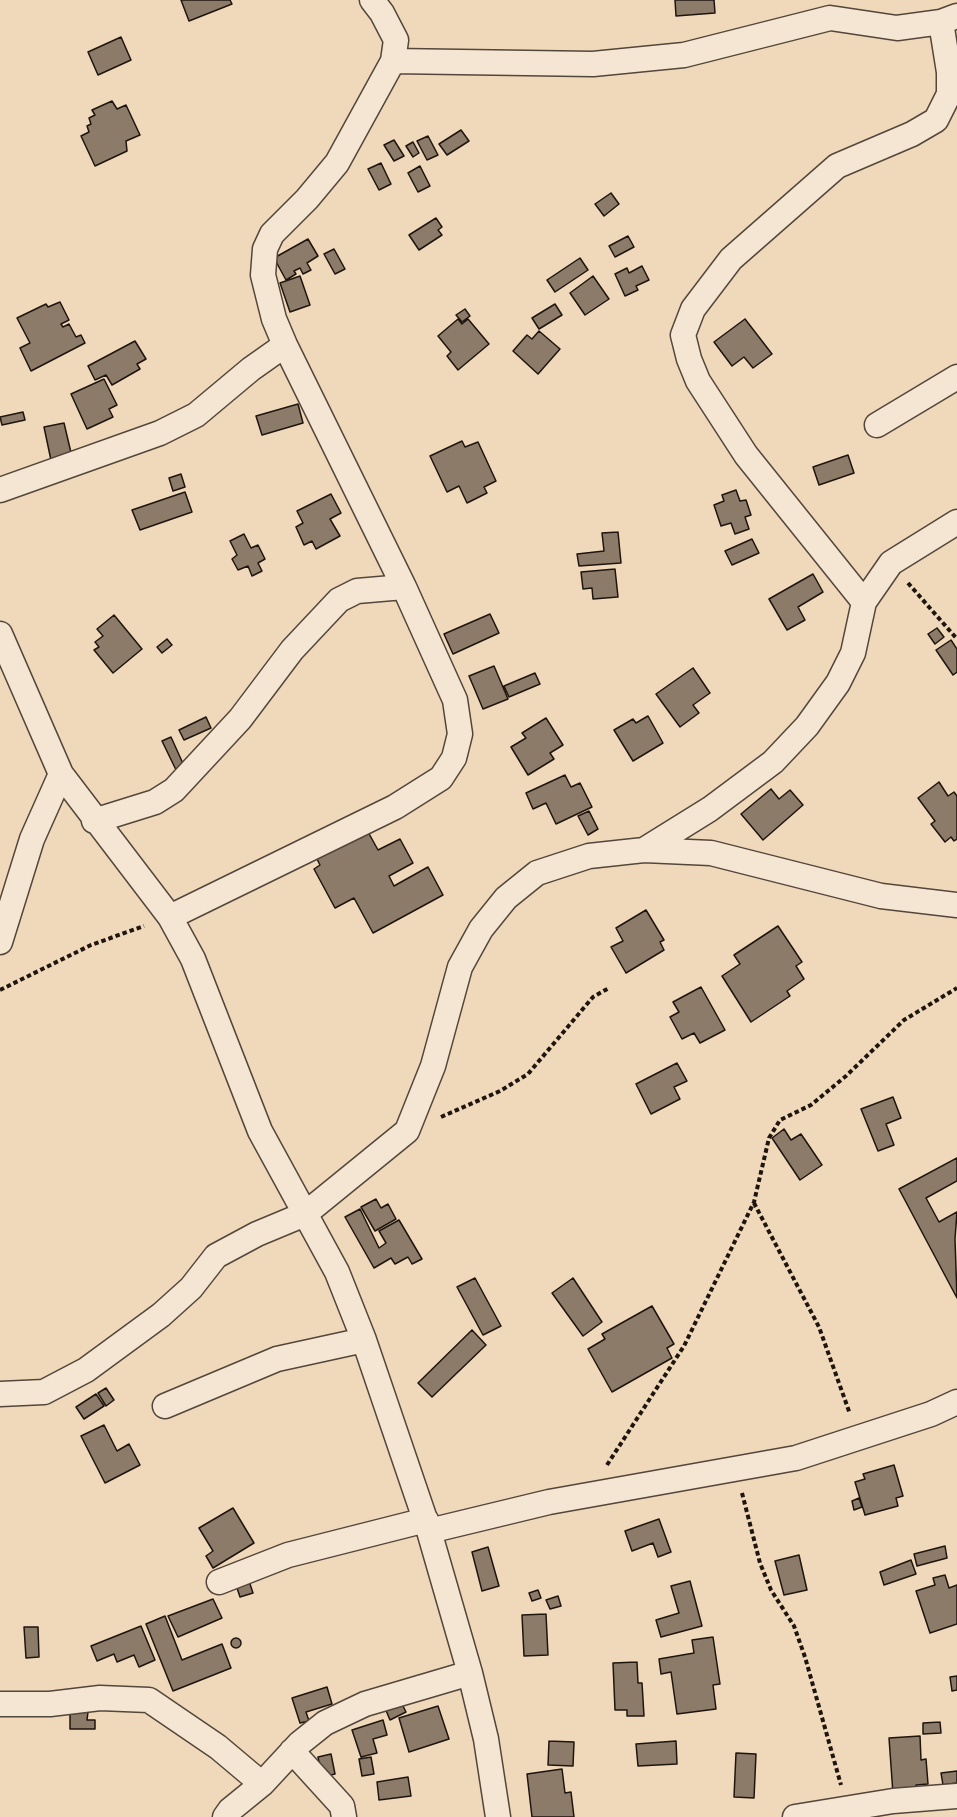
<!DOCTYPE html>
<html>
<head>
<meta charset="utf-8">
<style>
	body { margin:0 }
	canvas { display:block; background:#f0d9bb }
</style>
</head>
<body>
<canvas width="957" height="1817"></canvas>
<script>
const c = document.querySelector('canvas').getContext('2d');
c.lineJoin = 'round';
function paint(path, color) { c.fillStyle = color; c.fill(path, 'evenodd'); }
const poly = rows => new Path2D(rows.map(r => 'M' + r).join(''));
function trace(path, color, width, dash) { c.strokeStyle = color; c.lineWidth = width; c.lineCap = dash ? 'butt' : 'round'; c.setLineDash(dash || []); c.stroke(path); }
const building = poly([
	[181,0,230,0,232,4,189,21,181,0],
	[675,0,714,0,715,13,676,16,675,0],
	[121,37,131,60,98,75,88,52,121,37],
	[112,101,117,109,126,105,140,135,126,141,127,151,95,166,81,136,89,132,87,126,91,124,89,118,95,115,92,110,112,101],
	[461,130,469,141,447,155,439,144,461,130],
	[428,136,438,155,427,160,417,141,428,136],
	[394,140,404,156,394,161,384,145,394,140],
	[413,142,419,153,413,157,406,146,413,142],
	[381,163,391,184,379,190,368,169,381,163],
	[420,166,430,186,418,192,408,173,420,166],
	[611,193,619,204,604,216,595,204,611,193],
	[436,218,442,227,438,230,442,235,419,250,409,235,436,218],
	[628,236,634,247,615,257,609,246,628,236],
	[308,239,318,256,307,263,311,270,303,274,300,268,294,271,296,274,286,280,274,258,308,239],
	[334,249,345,269,335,274,324,254,334,249],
	[580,258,588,270,555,292,547,280,580,258],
	[642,266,649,280,636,286,638,290,625,296,615,274,627,268,629,273,642,266],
	[300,276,310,305,290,312,280,283,300,276],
	[593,276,609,299,585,315,570,293,593,276],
	[60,302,69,320,61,324,63,327,69,324,76,337,81,335,85,343,31,371,20,348,30,343,17,318,46,304,48,307,60,302],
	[555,304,562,315,539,329,532,318,555,304],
	[465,309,470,316,462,322,456,315,465,309],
	[458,319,462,324,468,319,489,344,458,370,447,356,451,352,438,336,458,319],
	[745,319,772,354,753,368,744,357,732,366,714,342,745,319],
	[539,331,560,349,538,374,513,351,527,335,532,339,539,331],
	[135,341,146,359,137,364,140,369,112,385,106,375,95,380,88,366,135,341],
	[104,379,117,405,109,409,113,417,87,429,71,394,104,379],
	[298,404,303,423,262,435,256,416,298,404],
	[23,412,25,420,2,425,0,417,23,412],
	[64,423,73,461,52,465,44,427,64,423],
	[462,441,465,447,478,442,496,481,484,487,487,493,467,503,459,486,447,492,430,456,462,441],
	[848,455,854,473,819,485,813,467,848,455],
	[181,474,185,487,173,491,169,478,181,474],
	[736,490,740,501,746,500,751,515,745,517,749,529,735,534,731,523,721,526,714,505,724,501,722,495,736,490],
	[185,492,192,512,140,530,132,510,185,492],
	[331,494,341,513,330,519,340,536,316,549,312,541,304,545,296,527,303,523,297,511,331,494],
	[618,532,621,563,579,566,577,554,604,551,602,533,618,532],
	[244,534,251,548,258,545,265,559,258,563,262,571,252,576,248,566,238,570,232,559,237,555,230,541,244,534],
	[752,539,759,553,732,565,725,551,752,539],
	[615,569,618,597,593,599,592,588,583,589,581,572,615,569],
	[813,574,823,592,798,607,805,620,787,630,769,599,813,574],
	[490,614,499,633,453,654,444,634,490,614],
	[114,615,142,649,113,673,94,650,99,647,95,642,103,636,97,629,114,615],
	[937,628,944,637,935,644,928,634,937,628],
	[167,639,172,645,162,653,157,647,167,639],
	[951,640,957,649,957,672,953,675,936,650,951,640],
	[494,666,508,699,483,709,469,676,494,666],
	[693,668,710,693,693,705,699,713,680,727,656,694,693,668],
	[535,673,540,684,509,697,504,686,535,673],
	[648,716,663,743,633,761,614,730,633,719,636,723,648,716],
	[206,717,211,728,184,740,179,730,206,717],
	[546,718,563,745,550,753,554,759,528,775,511,747,526,738,522,733,546,718],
	[171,737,185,768,177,772,162,741,171,737],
	[565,775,571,787,580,783,592,807,556,824,546,803,533,809,526,793,565,775],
	[939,782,948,796,954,792,957,796,957,839,954,841,951,837,945,842,931,824,935,821,918,798,939,782],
	[771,789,779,799,790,790,803,805,763,840,741,814,771,789],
	[589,811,598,829,588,835,578,816,589,811],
	[367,830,378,850,400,839,413,863,389,876,394,886,428,867,443,895,373,933,354,898,335,908,314,869,320,865,316,857,367,830],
	[646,910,664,940,660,942,664,950,626,973,611,947,623,941,616,928,646,910],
	[778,926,802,962,796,966,804,979,787,991,790,996,751,1022,722,976,740,964,734,955,778,926],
	[701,987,725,1030,700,1043,694,1033,682,1039,670,1017,679,1012,673,1002,701,987],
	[677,1063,687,1081,674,1087,680,1099,651,1114,636,1084,677,1063],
	[893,1097,901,1118,886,1124,894,1145,878,1151,861,1109,893,1097],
	[784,1129,791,1140,801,1134,822,1165,800,1180,772,1138,784,1129],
	[957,1158,957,1181,926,1198,939,1222,957,1212,955,1239,957,1298,899,1189,957,1158],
	[376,1199,381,1208,388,1204,396,1219,375,1231,361,1207,376,1199],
	[360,1209,379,1248,386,1243,379,1231,399,1220,422,1259,412,1264,408,1257,395,1264,391,1258,374,1268,345,1217,360,1209],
	[475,1278,501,1326,483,1335,457,1287,475,1278],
	[573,1278,602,1322,583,1336,552,1293,573,1278],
	[652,1306,674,1344,667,1348,672,1358,612,1392,588,1349,605,1339,602,1334,652,1306],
	[472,1330,486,1345,432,1397,418,1383,472,1330],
	[106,1388,114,1400,106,1406,98,1393,106,1388],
	[96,1394,104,1406,84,1419,76,1407,96,1394],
	[104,1425,117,1451,129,1444,140,1465,105,1483,81,1436,104,1425],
	[894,1465,903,1496,896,1498,898,1506,865,1515,855,1482,865,1479,863,1474,894,1465],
	[859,1498,862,1507,854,1510,852,1501,859,1498],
	[233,1508,254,1543,213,1568,206,1556,213,1551,199,1528,233,1508],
	[659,1519,671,1552,658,1557,653,1543,632,1551,625,1531,659,1519],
	[945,1546,947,1558,917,1566,914,1554,945,1546],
	[488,1547,499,1586,482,1591,472,1552,488,1547],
	[799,1555,807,1590,784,1595,775,1561,799,1555],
	[911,1560,916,1574,884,1585,880,1572,911,1560],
	[945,1575,949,1588,957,1585,957,1624,930,1633,916,1591,935,1585,933,1578,945,1575],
	[249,1581,253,1593,240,1597,236,1585,249,1581],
	[690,1581,702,1626,661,1637,656,1620,679,1613,671,1586,690,1581],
	[538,1590,541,1598,532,1601,529,1593,538,1590],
	[558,1596,561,1606,550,1609,546,1600,558,1596],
	[213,1599,222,1618,178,1637,168,1616,213,1599],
	[546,1614,548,1655,524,1656,522,1615,546,1614],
	[165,1616,182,1660,222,1644,231,1668,173,1691,146,1624,165,1616],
	[141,1626,155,1660,139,1667,134,1655,117,1662,114,1654,97,1661,91,1646,141,1626],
	[24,1627,38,1627,39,1657,26,1658,24,1627],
	[713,1637,720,1684,713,1685,716,1709,677,1714,671,1672,661,1674,659,1659,694,1653,692,1640,713,1637],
	'231 1643a5 5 0 1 1 10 0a5 5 0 1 1-10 0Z',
	[637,1662,638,1683,642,1683,644,1716,627,1716,627,1710,615,1710,613,1663,637,1662],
	[957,1676,957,1690,952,1691,950,1677,957,1676],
	[327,1687,332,1704,306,1712,309,1721,300,1723,292,1698,327,1687],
	[401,1702,406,1712,390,1720,385,1708,401,1702],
	[438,1706,449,1739,409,1752,399,1718,438,1706],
	[70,1712,88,1712,87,1720,95,1720,95,1729,70,1729,70,1712],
	[383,1720,387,1735,373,1739,377,1753,361,1757,352,1730,383,1720],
	[940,1722,941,1733,923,1734,923,1723,940,1722],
	[920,1736,921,1760,926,1759,928,1784,916,1785,916,1792,893,1794,889,1738,920,1736],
	[549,1741,574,1742,573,1766,548,1765,549,1741],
	[676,1741,677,1764,638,1766,636,1744,676,1741],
	[736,1753,756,1754,754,1798,734,1797,736,1753],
	[331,1754,335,1774,322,1777,318,1757,331,1754],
	[371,1757,374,1774,362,1776,359,1759,371,1757],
	[562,1769,565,1793,571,1792,574,1817,532,1817,527,1774,562,1769],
	[957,1771,957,1783,943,1785,941,1773,957,1771],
	[408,1777,411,1796,379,1800,377,1782,408,1777]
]);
paint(building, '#8c7b68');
trace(building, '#1f150f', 1.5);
const street = poly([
	[393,61,593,64,684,55,830,18,897,28,941,22,957,16],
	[877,425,957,377],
	[0,490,160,433,196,415,251,369,285,345],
	[864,602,746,455,698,381,689,359,683,335,693,309,731,259,837,166,912,134,936,120,949,94,949,72,941,22],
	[0,634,61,774,170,917,193,959,260,1131,337,1272,364,1340,429,1531,470,1673,486,1739,498,1817],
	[94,821,155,802,174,790,240,719,292,650,339,600,357,591,404,587],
	[644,850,710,809,773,762,807,726,838,683,853,653,864,602,891,563,957,522],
	[170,917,395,807,441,778,454,758,460,734,455,700,404,587,285,345,274,319,263,275,265,249,272,234,307,199,337,163,393,61,396,40,382,13,372,0],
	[0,942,32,839,61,774],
	[0,1394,44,1392,86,1370,161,1315,191,1288,216,1256,257,1234,305,1214,407,1131,433,1066,460,967,481,929,506,898,537,873,589,856,644,850,711,853,881,896,957,905],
	[165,1406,277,1359,364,1340],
	[429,1531,549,1502,796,1458,931,1414,957,1402],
	[219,1582,288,1555,426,1520],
	[0,1704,50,1704,100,1698,149,1700,218,1747,262,1784],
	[292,1751,342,1806,344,1817],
	[225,1817,230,1810,262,1784,300,1743,325,1723,365,1704,470,1673],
	[795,1817,893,1801,957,1796]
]);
trace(street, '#53463a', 27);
trace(poly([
	[908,583,957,639],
	[0,990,91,945,144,926],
	[441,1117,500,1091,528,1074,593,997,609,988],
	[754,1203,819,1327,850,1414],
	[607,1465,684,1346,754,1202,769,1138,780,1120,811,1105,846,1076,904,1020,957,988],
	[742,1493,760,1563,771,1590,794,1626,805,1657,841,1785]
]), '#1f150f', 4, [4.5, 3]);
trace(street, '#f5e6d3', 24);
</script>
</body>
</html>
